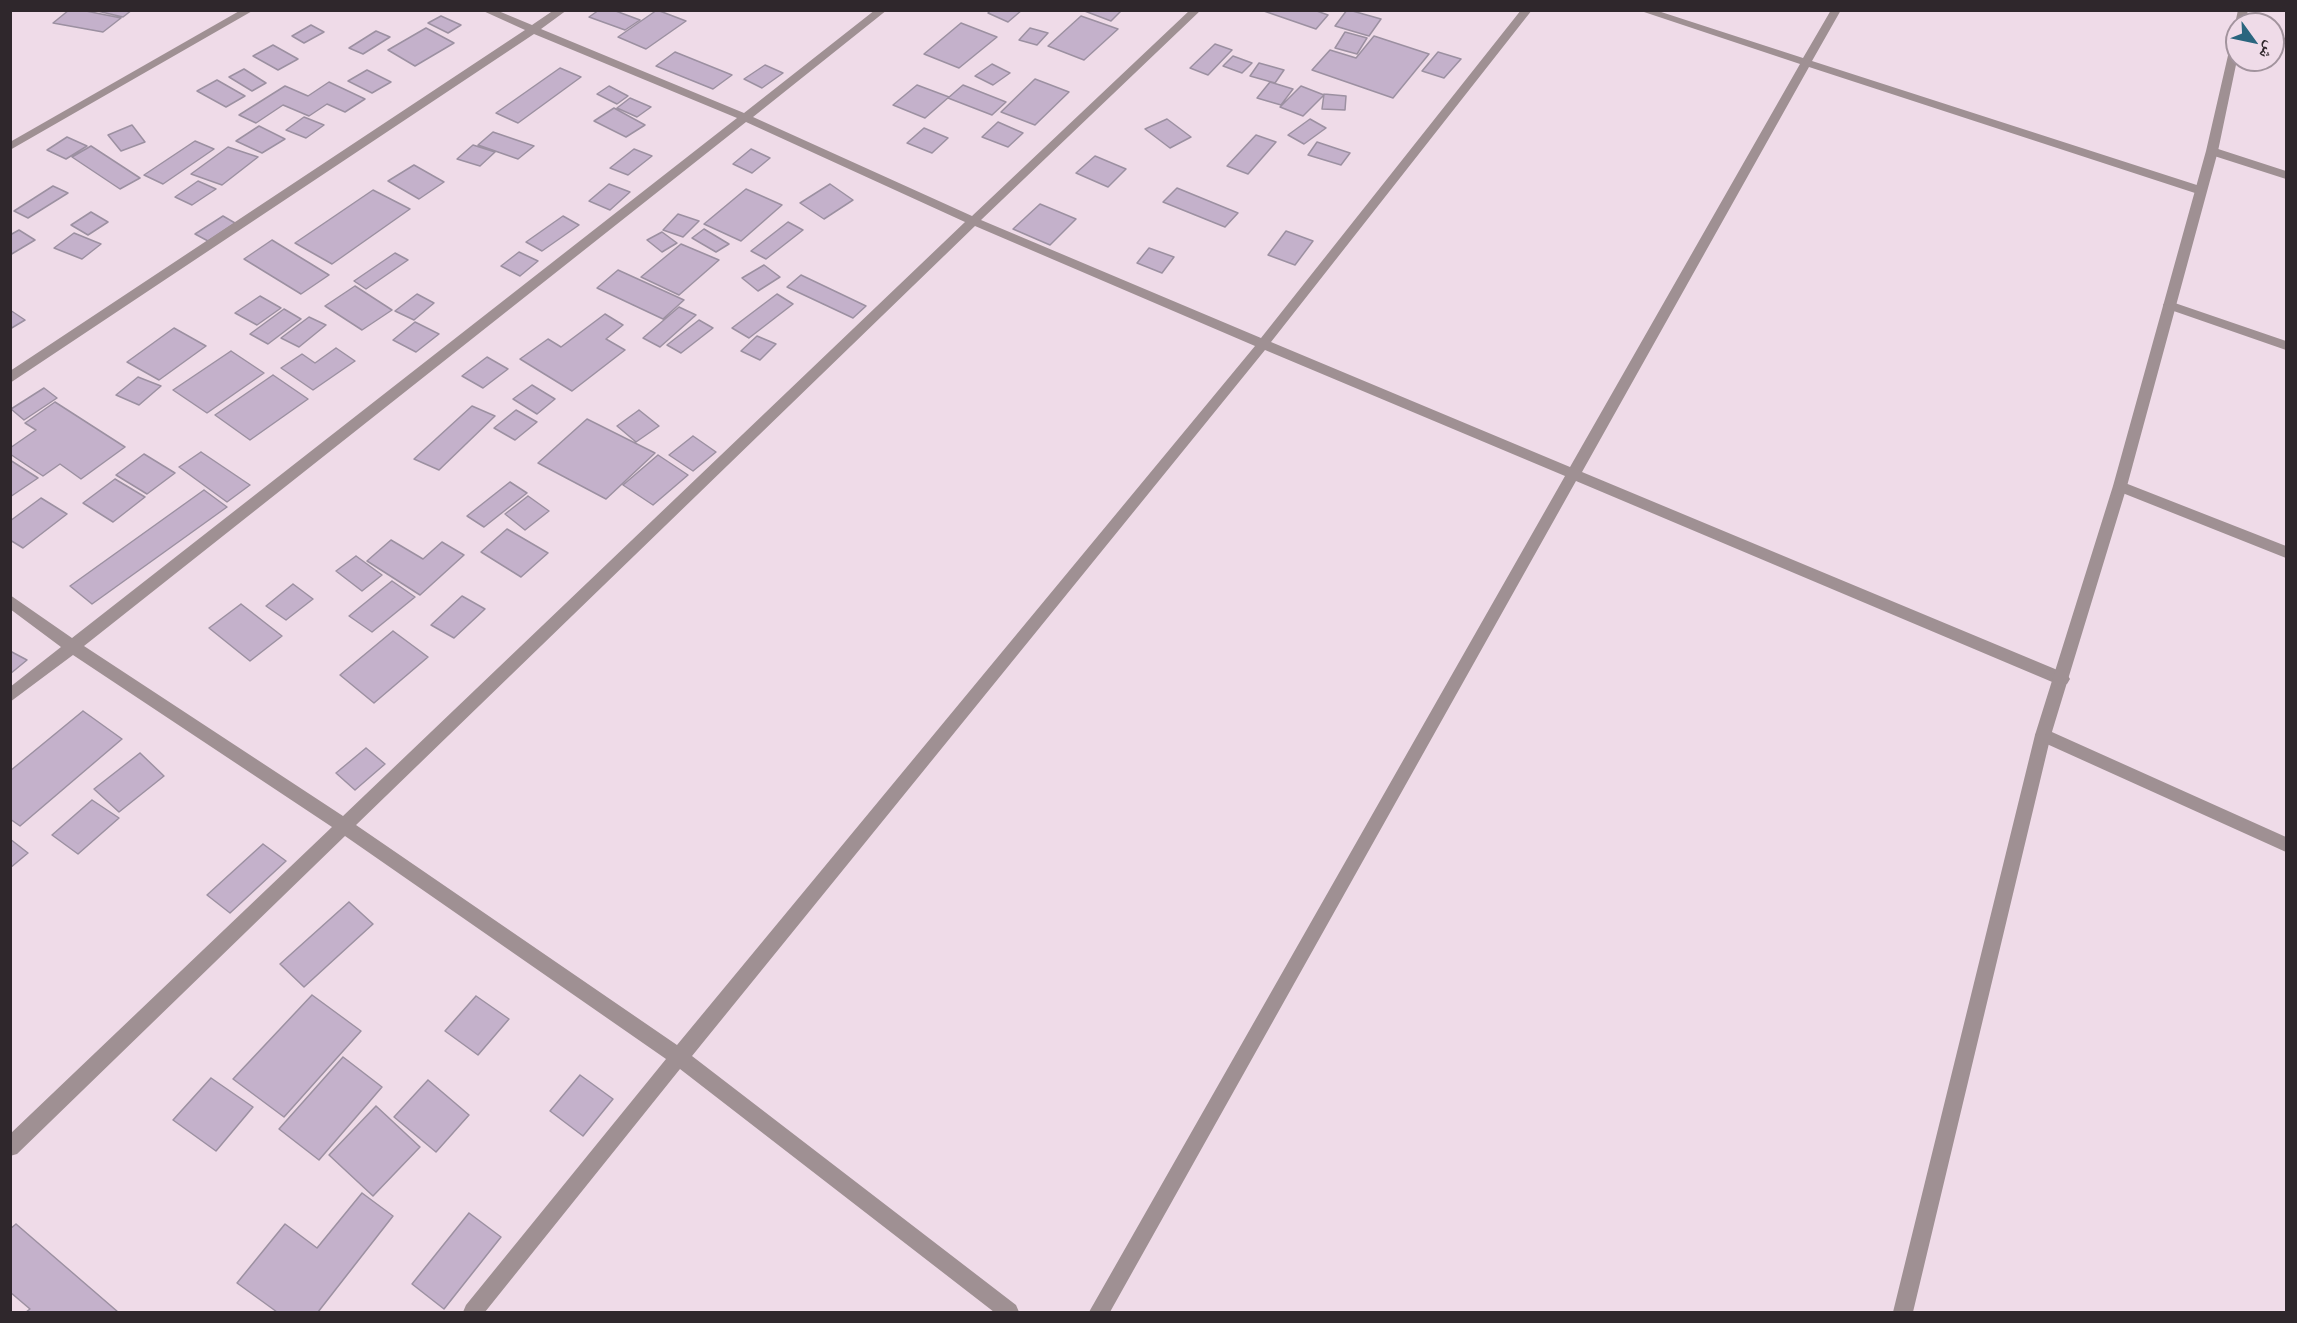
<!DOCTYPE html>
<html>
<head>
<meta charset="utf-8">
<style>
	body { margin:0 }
	#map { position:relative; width:2297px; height:1323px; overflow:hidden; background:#efdbe8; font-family:Ubuntu,"Noto Naskh Arabic",sans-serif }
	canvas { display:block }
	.frame { position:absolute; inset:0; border:12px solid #2f272c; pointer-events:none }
	.north { position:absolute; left:2225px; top:12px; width:60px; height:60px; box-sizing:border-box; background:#efdbe8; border:2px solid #a2939d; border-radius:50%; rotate:123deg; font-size:16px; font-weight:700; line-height:24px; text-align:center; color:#2f272c }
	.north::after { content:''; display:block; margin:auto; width:21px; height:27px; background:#2a657e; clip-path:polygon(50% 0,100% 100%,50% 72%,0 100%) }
</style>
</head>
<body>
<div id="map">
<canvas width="2297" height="1323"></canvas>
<div class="frame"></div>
<div class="north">ش</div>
</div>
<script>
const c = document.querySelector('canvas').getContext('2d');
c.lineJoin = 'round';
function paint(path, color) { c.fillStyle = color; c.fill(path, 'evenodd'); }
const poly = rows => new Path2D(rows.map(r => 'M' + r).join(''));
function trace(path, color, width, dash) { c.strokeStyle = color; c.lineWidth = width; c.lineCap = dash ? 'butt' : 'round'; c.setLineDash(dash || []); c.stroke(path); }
const building = poly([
	[69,10,81,10,121,18,103,32,53,23,69,10],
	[93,10,132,10,123,17,93,10],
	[599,10,613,10,640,20,625,30,589,17,599,10],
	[657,10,686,21,646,49,618,37,657,10],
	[991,10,1022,10,1008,22,988,13,991,10],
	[1082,10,1122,10,1111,21,1082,10],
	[1261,10,1314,10,1328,15,1316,29,1261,10],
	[1347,10,1349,10,1381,19,1369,36,1335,26,1347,10],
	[441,16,461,25,448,33,428,23,441,16],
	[1081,16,1118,29,1084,60,1048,46,1081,16],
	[961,23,997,37,959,68,924,54,961,23],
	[311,25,324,32,304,43,292,36,311,25],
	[426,28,454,43,415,66,388,50,426,28],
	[1030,28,1048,33,1037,45,1019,40,1030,28],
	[376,31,390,37,363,54,349,48,376,31],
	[1345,32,1367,38,1357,54,1335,48,1345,32],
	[1374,36,1429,54,1393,98,1312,70,1330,50,1356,58,1374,36],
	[1215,44,1232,50,1208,75,1190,68,1215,44],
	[273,45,298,59,278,70,253,56,273,45],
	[675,52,732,75,713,89,656,66,675,52],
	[1438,52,1461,59,1444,78,1422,71,1438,52],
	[1233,56,1252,63,1242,73,1223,66,1233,56],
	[1259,63,1284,70,1275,83,1250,76,1259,63],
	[992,64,1010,73,993,85,975,76,992,64],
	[765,65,783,73,762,88,744,79,765,65],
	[560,68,581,77,518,123,496,113,560,68],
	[244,69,266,83,252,91,229,77,244,69],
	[367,70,391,82,372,93,348,81,367,70],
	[1035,79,1069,92,1035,125,1001,112,1035,79],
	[217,80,245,96,226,107,197,91,217,80],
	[329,82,365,99,345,112,327,104,309,116,283,105,256,123,239,115,285,86,308,96,329,82],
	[1270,82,1293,89,1281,105,1257,98,1270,82],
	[917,85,949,97,925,118,893,105,917,85],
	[963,85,1006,102,992,115,948,98,963,85],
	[609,86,628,96,617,104,597,94,609,86],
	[1301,86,1324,95,1303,116,1280,107,1301,86],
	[1324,94,1346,96,1345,110,1322,109,1324,94],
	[630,98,651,107,637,117,617,108,630,98],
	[614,108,645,125,626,137,594,121,614,108],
	[304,117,324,125,306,138,286,130,304,117],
	[1167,119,1191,137,1170,148,1145,129,1167,119],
	[1310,119,1326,128,1304,144,1288,135,1310,119],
	[998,122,1023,133,1008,147,982,137,998,122],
	[132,125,145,142,121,151,108,135,132,125],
	[259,126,285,139,262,153,236,141,259,126],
	[924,128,948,138,932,153,907,143,924,128],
	[493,132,534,146,518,159,478,145,493,132],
	[1256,135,1276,142,1248,174,1227,166,1256,135],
	[67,137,87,146,66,159,47,150,67,137],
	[195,141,214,149,163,184,144,175,195,141],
	[1317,142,1350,153,1341,165,1308,155,1317,142],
	[473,145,495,152,480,166,457,159,473,145],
	[91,146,140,178,120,189,72,157,91,146],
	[228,147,258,157,222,185,191,174,228,147],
	[634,149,652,156,628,175,610,168,634,149],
	[751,149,770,158,752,173,733,164,751,149],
	[1095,156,1126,169,1108,187,1076,173,1095,156],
	[414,165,444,182,419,199,388,181,414,165],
	[198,181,216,189,192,205,175,197,198,181],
	[609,184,630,192,610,210,589,201,609,184],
	[830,184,853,200,824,219,800,203,830,184],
	[53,186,68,193,28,218,14,211,53,186],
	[1177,188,1238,213,1225,227,1163,202,1177,188],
	[746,189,782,205,741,241,704,224,746,189],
	[373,190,410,209,332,264,295,243,373,190],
	[1040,204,1076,219,1050,245,1013,229,1040,204],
	[91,212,108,222,88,235,71,225,91,212],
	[678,214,699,221,683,237,663,230,678,214],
	[223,216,235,223,208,241,195,234,223,216],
	[563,216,579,225,542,251,526,242,563,216],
	[788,222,803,230,766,259,751,251,788,222],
	[704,229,729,244,716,252,692,238,704,229],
	[19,230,35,240,10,255,10,235,19,230],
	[1286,231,1313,241,1295,265,1268,255,1286,231],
	[662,232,677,243,662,252,647,240,662,232],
	[74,233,101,244,82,259,54,248,74,233],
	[272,240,329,275,301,294,244,259,272,240],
	[681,244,719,260,679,295,641,277,681,244],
	[1149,248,1174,257,1162,273,1137,263,1149,248],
	[519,252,538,261,520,276,501,266,519,252],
	[395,253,408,260,366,289,354,281,395,253],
	[764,265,780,277,758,291,742,278,764,265],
	[618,270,684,300,663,319,597,288,618,270],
	[801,275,866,306,853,318,787,287,801,275],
	[355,286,392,310,362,330,325,306,355,286],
	[417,294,434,303,414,320,395,311,417,294],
	[777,294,793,304,749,338,732,328,777,294],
	[260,296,281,308,257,325,235,313,260,296],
	[679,307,696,315,660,347,643,338,679,307],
	[284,309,301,319,268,344,250,334,284,309],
	[10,310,25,320,10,329,10,310],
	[605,314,623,325,606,339,625,350,572,391,520,359,548,339,561,347,605,314],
	[309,317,326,325,299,347,281,338,309,317],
	[699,320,713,328,681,353,667,345,699,320],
	[415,322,439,334,416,352,393,340,415,322],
	[174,328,206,346,159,380,127,362,174,328],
	[757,336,776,344,760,360,741,351,757,336],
	[336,348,355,361,313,390,281,368,302,354,315,363,336,348],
	[231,351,264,373,207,413,173,390,231,351],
	[487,357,508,369,483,388,462,376,487,357],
	[273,375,308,399,250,440,215,415,273,375],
	[138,377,161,386,139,405,116,395,138,377],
	[532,385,555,399,537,414,513,399,532,385],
	[44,388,57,398,24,420,11,409,44,388],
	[55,402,125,447,81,479,60,464,43,476,10,454,10,448,36,430,25,423,55,402],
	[472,406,495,416,439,470,414,459,472,406],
	[516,410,537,422,515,440,494,428,516,410],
	[639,410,659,426,636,442,617,426,639,410],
	[587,419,655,453,606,499,538,463,587,419],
	[693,436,716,452,693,471,669,455,693,436],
	[201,452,250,485,227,502,179,467,201,452],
	[144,454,175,473,147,494,116,475,144,454],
	[658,455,688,475,653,505,623,485,658,455],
	[10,460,38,478,10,497,10,460],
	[115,479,145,497,113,522,83,503,115,479],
	[510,482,527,493,484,527,467,516,510,482],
	[204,490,227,507,92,604,70,586,204,490],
	[528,496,549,511,525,530,505,514,528,496],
	[41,498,67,514,23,548,10,540,10,521,41,498],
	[507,529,548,553,521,577,481,552,507,529],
	[391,540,423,559,442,542,464,555,420,595,367,561,391,540],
	[356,556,382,575,362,591,336,571,356,556],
	[392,581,415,597,372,632,349,616,392,581],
	[293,584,313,599,286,620,266,606,293,584],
	[462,596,485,609,454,638,431,625,462,596],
	[241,604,282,636,250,661,209,628,241,604],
	[393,631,428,657,374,703,340,675,393,631],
	[10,651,27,660,10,674,10,651],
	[83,711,122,739,20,826,10,819,10,771,83,711],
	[366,748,385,764,355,790,336,773,366,748],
	[140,753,164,776,119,812,94,789,140,753],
	[92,800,119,818,78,854,52,835,92,800],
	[10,839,28,853,10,868,10,839],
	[263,844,286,861,230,913,207,895,263,844],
	[349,902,373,924,304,987,280,964,349,902],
	[312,995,361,1031,284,1117,233,1079,312,995],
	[476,996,509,1019,478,1055,445,1031,476,996],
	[343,1057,382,1087,319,1160,279,1129,343,1057],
	[580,1075,613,1099,583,1136,550,1111,580,1075],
	[211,1078,253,1107,216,1151,173,1120,211,1078],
	[428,1080,469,1115,436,1152,394,1117,428,1080],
	[376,1106,420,1147,373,1196,329,1155,376,1106],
	[362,1193,393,1216,318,1312,277,1312,237,1283,285,1224,317,1248,362,1193],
	[469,1213,501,1237,444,1309,412,1284,469,1213],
	[16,1224,118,1312,26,1312,30,1309,10,1292,10,1229,16,1224]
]);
paint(building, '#c4b1cb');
trace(building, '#9c90a1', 1.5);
paint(poly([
	[241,10,254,10,10,150,10,142,241,10],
	[481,10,496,10,532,25,554,10,567,10,541,29,744,113,875,10,887,10,753,117,972,216,1190,10,1201,10,981,220,1261,338,1521,10,1532,10,1271,342,1570,467,1800,64,1638,10,1655,10,1803,58,1831,10,1841,10,1812,61,2203,187,2205,190,2199,194,2195,193,1809,67,1582,472,2067,674,2070,679,2067,684,2062,685,2057,684,1576,481,1110,1312,1089,1312,1565,476,1265,350,692,1056,1016,1305,1019,1312,994,1312,680,1069,485,1312,463,1312,466,1305,666,1059,345,836,17,1154,10,1156,10,1134,332,827,73,655,10,702,10,687,61,647,10,609,10,595,72,638,737,118,534,34,10,383,10,371,525,30,481,10],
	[746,122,965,222,343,816,84,646,746,122],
	[975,226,1255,346,677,1045,356,825,975,226],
	[2273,35,2286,38,2286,44,2273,41,2273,35],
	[2212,147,2286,171,2286,179,2208,154,2208,148,2212,147],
	[2169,301,2286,341,2286,350,2165,308,2163,305,2165,302,2169,301],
	[2120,481,2286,546,2286,558,2115,490,2113,486,2120,481],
	[2043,728,2286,837,2286,852,2038,740,2035,735,2038,730,2043,728]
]), '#9f9093');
paint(poly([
	[2238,10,2248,10,2245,24,2237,24,2237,26,2235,24,2238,10],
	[2237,35,2237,60,2218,151,2127,486,2051,735,1913,1312,1893,1312,2035,735,2113,486,2206,151,2232,38,2237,35]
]), '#9f9093');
</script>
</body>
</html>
